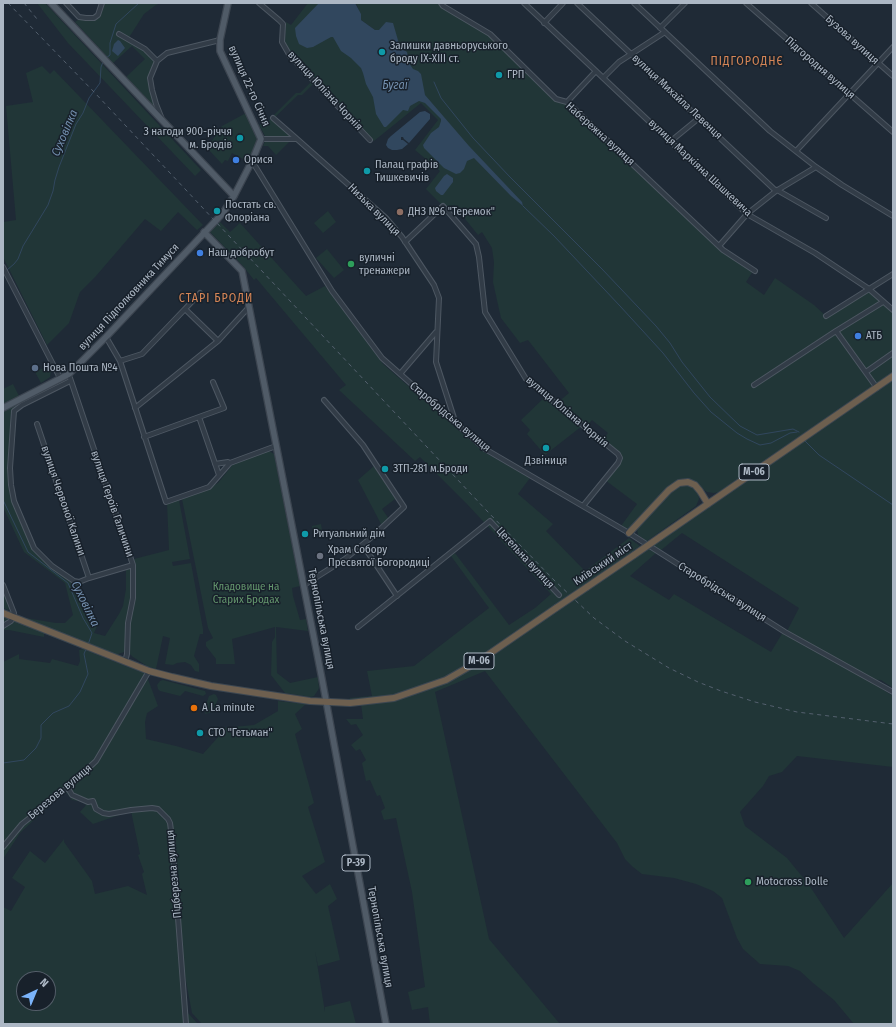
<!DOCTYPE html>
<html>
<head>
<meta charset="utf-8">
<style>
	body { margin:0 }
	#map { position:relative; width:896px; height:1027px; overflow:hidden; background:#1f2a36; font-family:"Fira Sans Condensed",sans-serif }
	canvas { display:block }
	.frame { position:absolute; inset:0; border:4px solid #acb7c4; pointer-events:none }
	.north { position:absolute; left:16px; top:971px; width:40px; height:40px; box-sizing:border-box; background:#18212b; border:1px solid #535d68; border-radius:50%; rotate:44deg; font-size:11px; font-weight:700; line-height:16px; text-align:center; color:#acb7c4 }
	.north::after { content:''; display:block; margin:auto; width:14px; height:18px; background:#7bb4fa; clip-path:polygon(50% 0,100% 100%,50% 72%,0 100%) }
</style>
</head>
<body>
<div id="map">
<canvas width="896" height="1027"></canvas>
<div class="frame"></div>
<div class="north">N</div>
</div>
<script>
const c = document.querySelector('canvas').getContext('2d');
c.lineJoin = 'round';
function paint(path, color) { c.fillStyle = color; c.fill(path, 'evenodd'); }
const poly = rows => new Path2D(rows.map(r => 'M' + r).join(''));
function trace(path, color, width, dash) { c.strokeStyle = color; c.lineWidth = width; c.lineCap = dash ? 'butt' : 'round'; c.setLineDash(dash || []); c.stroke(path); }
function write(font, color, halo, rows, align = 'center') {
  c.font = font + ' "Fira Sans Condensed",sans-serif'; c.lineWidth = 3; c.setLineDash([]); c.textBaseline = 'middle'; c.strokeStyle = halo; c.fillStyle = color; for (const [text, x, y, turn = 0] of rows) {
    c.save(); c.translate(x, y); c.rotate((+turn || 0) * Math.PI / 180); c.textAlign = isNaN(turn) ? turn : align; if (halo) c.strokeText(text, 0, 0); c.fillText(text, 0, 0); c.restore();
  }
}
paint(poly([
	[37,3,45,3,201,170,195,176,68,43],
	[105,3,161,3,156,5,144,14,128,39,156,60,149,77,157,111,126,77,145,59,132,46,113,63,75,22,78,20,95,20,100,17],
	[308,3,334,3,333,4,399,46,396,35,379,30,375,30,361,20,357,5,355,3,440,3,490,35,554,100,566,103,717,248,753,271,746,282,764,295,775,278,814,305,826,316,869,289,893,310,893,372,719,492,714,493,707,492,693,481,685,480,627,529,621,526,637,504,605,480,620,458,602,441,608,433,592,420,585,428,582,426,545,455,527,434,530,430,521,420,546,396,556,404,569,393,528,340,520,343,501,318,493,282,494,262,492,248,482,232,478,235,454,205,447,210,426,189,440,171,415,150,438,120,421,103,374,141,315,80,287,49,285,42,286,22,291,25],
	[42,66,50,74,54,70,203,225,197,230,178,212,161,231,145,219,96,276,80,292,69,323,47,345,3,257,3,222,16,220,6,106,33,102,26,73],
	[311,82,313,84,302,95,298,95,273,119,292,136,265,136,259,125,272,119,271,118,296,93,300,93],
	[246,113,257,136,256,145,247,161,232,153,228,161,225,160,222,164,207,148,222,126],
	[265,141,292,141,290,141,276,155,268,146,263,146],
	[328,211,336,222,323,233,314,223],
	[220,222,230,232,240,223,306,296,325,286,383,364,484,452,530,478,518,494,553,524,546,531,585,571,629,538,640,546,477,659,445,678,393,696,354,701,350,699,349,698,372,696,367,671,414,666,489,608,451,556,455,553,509,625,535,608,551,594,466,503,420,457,415,461,339,390,346,385,256,278,254,280,243,266,210,232],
	[327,249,344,270,334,278,316,258],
	[49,365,51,370,50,377,41,383,35,372],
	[893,380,893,688,881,680,866,679,893,696,893,767,797,756,782,772,769,776,763,786,740,812,745,826,787,858,809,885,844,938,893,883,893,1024,854,1024,834,1000,813,983,832,956,813,983,800,971,788,966,760,964,743,949,737,938,722,898,713,891,696,884,674,878,642,874,633,867,625,859,617,843,485,671,435,692,489,939,560,1024,430,1024,428,1007,412,1010,408,992,425,987,412,892,396,818,384,820,381,811,385,808,380,795,377,796,370,780,366,781,362,763,366,760,360,749,356,751,351,745,363,735,356,724,351,725,346,719,363,719,361,704,394,700,433,687,565,605,648,549,656,553,630,576,669,600,674,594,771,652,783,632,787,631,799,608,682,533,660,551,652,545,782,455,820,431],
	[13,384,19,396,3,405,3,389],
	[19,402,21,404,11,413,8,468,8,485,12,502,32,549,52,567,78,585,94,618,99,622,94,633,105,636,119,614,123,606,126,589,126,567,136,565,134,559,169,550,167,503,179,500,190,559,172,562,173,566,191,563,203,629,203,634,200,634,194,656,199,664,199,672,195,671,191,665,185,662,177,663,173,665,165,664,170,638,163,636,156,669,147,666,133,657,127,651,115,655,20,617,56,623,65,623,73,615,65,583,24,552,3,507,3,410],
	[269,451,274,454,300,586,292,588,293,596,300,620,306,619,308,631,276,627,277,673,290,683,318,677,319,688,318,690,314,696,311,697,285,693,271,675,272,642,275,637,275,627,232,639,235,664,216,664,216,659,206,646,206,642,213,638,208,628,182,499,207,489,218,483,234,463],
	[374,466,395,499,382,509,389,519,382,526,358,480],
	[680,485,689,485,694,487,698,492,699,499,696,506,647,541,638,535,637,528,670,491],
	[321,524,322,531,313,533,312,526],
	[3,585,12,608,8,610,3,608],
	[3,616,44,633,44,637,9,630,3,630],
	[83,649,146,674,158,706,147,713,145,722,146,739,176,746,203,754,220,735,222,728,254,725,278,711,278,701,306,704,295,714,302,729,295,734,314,803,308,807,325,862,302,876,316,894,330,884,337,899,328,906,340,960,318,966,315,951,325,1012,325,1007,350,1001,356,1024,202,1024,192,1013,183,965,188,1013,198,1024,3,1024,3,907,11,911,25,887,12,878,30,851,45,863,64,839,64,842,92,881,95,894,128,886,147,895,142,874,144,872,138,855,140,854,131,811,93,824,80,812,86,805,83,802,72,800,65,791,20,833,3,859,3,662,19,654,19,659,50,663,52,659,78,666,80,661,79,650],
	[24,979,48,979,48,1003,24,1003],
	[163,680,205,691,206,694,203,696,185,691,180,696,160,691,158,689,157,685,160,681],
	[214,694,216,695,218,699,214,708,212,712,205,714,206,710,203,709,204,705,206,705,209,696]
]), '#213637');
paint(poly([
	[319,3,355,3,361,14,361,20,375,30,379,30,386,22,393,23,400,47,407,52,409,63,413,69,418,71,421,74,425,95,469,146,522,202,523,206,511,196,474,158,467,161,464,169,460,173,456,174,444,168,424,148,423,145,431,133,439,127,441,121,441,119,425,103,419,101,410,106,408,111,403,110,386,127,384,127,376,114,373,97,366,84,363,73,361,68,351,58,341,51,333,37,331,37,313,47,307,48,299,44,296,36,295,28],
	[118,40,120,41,125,48,118,56,112,51,114,44],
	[425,111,430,114,430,119,409,143,404,139,403,137,401,137,401,140,403,140,408,144,402,149,397,150,392,150,388,148,386,145,388,139,391,136,420,112],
	[447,174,453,178,453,182,443,195,441,195,436,191,435,188,444,176]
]), '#31475e');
trace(poly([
	[106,58,110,55,110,43,116,24,139,3],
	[434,82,441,98,473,138,510,177,602,269,656,326,670,343,682,362,710,397,740,426,757,435,793,429,799,432],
	[523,206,554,236,620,306,663,353,694,393,711,412,737,433,747,439,760,445,771,443,790,433,797,432],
	[7,270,14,264,18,259,23,246,48,205,53,191,55,180,59,167,76,124,83,113,89,98,100,83,101,67,103,62],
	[805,441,819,455,893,505],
	[3,500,28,552,68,583,83,618,92,633,88,645],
	[3,763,24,760,36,748,41,738,41,725,53,713,69,706,80,692,88,674,84,654,86,649]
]), '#31475e', 1);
const minor = poly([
	[66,3,79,17,86,18,94,18,98,15,102,3],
	[259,3,279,20,283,24,282,42,290,56,370,140],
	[441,3,443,6,490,34,556,99,567,102,723,250,755,271],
	[524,3,747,214,815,253,869,289,893,310],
	[577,3,776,191],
	[634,3,770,131,816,167,842,185,893,216],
	[746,3,893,132],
	[811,3,893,76],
	[544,23,563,3],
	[660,28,685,3],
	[119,34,145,49,157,61],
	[603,78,619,62,665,32],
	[567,102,596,71],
	[273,118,297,139],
	[162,119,156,104,152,90,150,78,157,61,167,53,220,40],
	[261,139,297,139,386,218,402,237,434,285,439,298,436,362,455,421],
	[671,141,699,118],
	[796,151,893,47],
	[252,161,332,291,382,358,485,449,629,533,785,632,893,692],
	[777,190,826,218],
	[405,242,443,206,476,244,479,257,485,312,526,379,618,454,620,458,618,463,583,506],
	[719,246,747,214,776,191,816,167],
	[3,267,60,378],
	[200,293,185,309,218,341],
	[826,316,893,274],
	[836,331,883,302],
	[106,337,120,361,166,502,209,487,230,463,276,446],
	[120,361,142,354,185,309],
	[866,372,893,353],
	[400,374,436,332],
	[70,378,133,565,133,598,128,623,127,654,125,662],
	[70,381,22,405,14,411,10,468,11,485,14,501,34,548,52,566,74,581,79,582,89,578,133,565],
	[213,382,224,408,199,417,219,475],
	[754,385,836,331,877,388],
	[135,408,218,341,249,307],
	[37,424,89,578],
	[144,437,199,417],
	[215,464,228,462],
	[363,545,397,596],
	[3,585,14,613,11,621,3,626],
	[304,585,345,559,373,536,404,507,363,445,324,400],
	[358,627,490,521,559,595],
	[68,787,69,790,72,795,88,802,93,801,96,809,103,813,109,814,131,810,152,808,158,809,168,819,170,823,172,838,186,1024],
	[3,847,22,824,68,787,96,761,149,671]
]);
const major = poly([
	[51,3,234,196],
	[204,232,242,271,322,679,386,1024],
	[3,408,69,374,106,337,223,213,234,196,252,161,261,139,220,51,220,40,228,3]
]);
const highway = poly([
	[629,533,669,490,679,483,688,482,695,485,700,491,708,504],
	[660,537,893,376],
	[587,587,634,555],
	[3,613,149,671,172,677,211,686,310,701,350,703,394,698,446,680,479,661,556,608]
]);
trace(minor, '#4d5762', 6);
trace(major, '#3c4550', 8);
trace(highway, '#3d4751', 8);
trace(minor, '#323c47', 4);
trace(major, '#505b67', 5.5);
trace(highway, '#6d5f4f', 6);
trace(poly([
	[8,3,95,93,487,511,554,580,594,618,625,641,669,668,698,682,721,691,755,702,797,712,893,724],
	[24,3,37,19]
]), '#54606e', 1, [4, 4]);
const highwayBridge = poly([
	[634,555,660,537],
	[556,608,587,587]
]);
trace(highwayBridge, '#3d4751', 8, []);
trace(highwayBridge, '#6d5f4f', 6);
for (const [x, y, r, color] of [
	[382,52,4,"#0f9aa8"],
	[499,75,4,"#0f9aa8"],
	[240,138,4,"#0f9aa8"],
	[236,160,4,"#3f7fe0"],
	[367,171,4,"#0f9aa8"],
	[217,211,4,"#0f9aa8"],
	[400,212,4,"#8d6e63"],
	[200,253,4,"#3f7fe0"],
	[351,264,4,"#2e9e5b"],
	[858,336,4,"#3f7fe0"],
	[35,368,4,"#5c6f8a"],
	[546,448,4,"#0f9aa8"],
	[385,469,4,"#0f9aa8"],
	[305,534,4,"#0f9aa8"],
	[320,556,4,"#6b7280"],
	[194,708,4,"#e8710a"],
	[200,733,4,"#0f9aa8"],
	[748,882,4,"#2e9e5b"]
]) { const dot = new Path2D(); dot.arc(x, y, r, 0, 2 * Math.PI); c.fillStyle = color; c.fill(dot); trace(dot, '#18212b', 1.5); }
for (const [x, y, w] of [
	[754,472,30],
	[479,661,30],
	[356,863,28]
]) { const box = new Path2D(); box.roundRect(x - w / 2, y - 8, w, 16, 3); c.fillStyle = '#18212b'; c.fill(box); trace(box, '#acb7c4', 1); }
write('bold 10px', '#acb7c4', null, [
	["М-06",754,472],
	["М-06",479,661],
	["Р-39",356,863]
]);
write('11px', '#acb7c4', '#18212b', [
	["Бузова вулиця",852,40,42],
	["Підгородня вулиця",820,68,41],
	["вулиця 22-го Січня",249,86,66],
	["вулиця Юліана Чорнія",325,91,47],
	["вулиця Михайла Левенця",677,97,43],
	["Набережна вулиця",600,134,42],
	["вулиця Маркіяна Шашкевича",700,168,43],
	["Низька вулиця",374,210,45],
	["вулиця Підполковника Тимуся",129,297,-47],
	["вулиця Юліана Чорнія",567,412,40],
	["Старобрідська вулиця",450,417,40],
	["вулиця Червоної Калини",63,501,71],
	["вулиця Героїв Галичини",112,504,71],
	["Цегельна вулиця",525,558,47],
	["Київський міст",603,564,-34],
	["Старобрідська вулиця",722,592,32],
	["Тернопільська вулиця",321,619,79],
	["Березова вулиця",60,792,-40],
	["Підберезна вулиця",174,874,-95],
	["Тернопільська вулиця",380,937,80]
]);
write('11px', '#acb7c4', '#18212b', [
	["Залишки давньоруського",390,46],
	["броду IX-XIII ст.",390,59],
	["ГРП",507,75],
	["З нагоди 900-річчя",232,132,"right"],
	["м. Бродів",232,145,"right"],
	["Орися",244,160],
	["Палац графів",375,165],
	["Тишкевичів",375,178],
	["Постать св.",225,205],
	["Флоріана",225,218],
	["ДНЗ №6 \"Теремок\"",408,212],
	["Наш добробут",208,253],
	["вуличні",359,258],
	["тренажери",359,271],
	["АТБ",866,336],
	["Нова Пошта №4",43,368],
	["Дзвіниця",546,461,"center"],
	["ЗТП-281 м.Броди",393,469],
	["Ритуальний дім",313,534],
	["Храм Собору",328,550],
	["Пресвятої Богородиці",328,563],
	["A La minute",202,708],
	["СТО \"Гетьман\"",208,733],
	["Motocross Dolle",756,882]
], 'left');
write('11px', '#63956c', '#18212b', [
	["Кладовище на",246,587],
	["Старих Бродах",246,600]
]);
c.letterSpacing = '1px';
write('12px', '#d58556', '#18212b', [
	["ПІДГОРОДНЄ",747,62],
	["СТАРІ БРОДИ",216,299]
]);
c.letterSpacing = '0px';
write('italic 12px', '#738fae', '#18212b', [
	["Бугаї",395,86],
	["Суховілка",65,133,-67],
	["Суховілка",85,604,64]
]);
</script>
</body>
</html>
